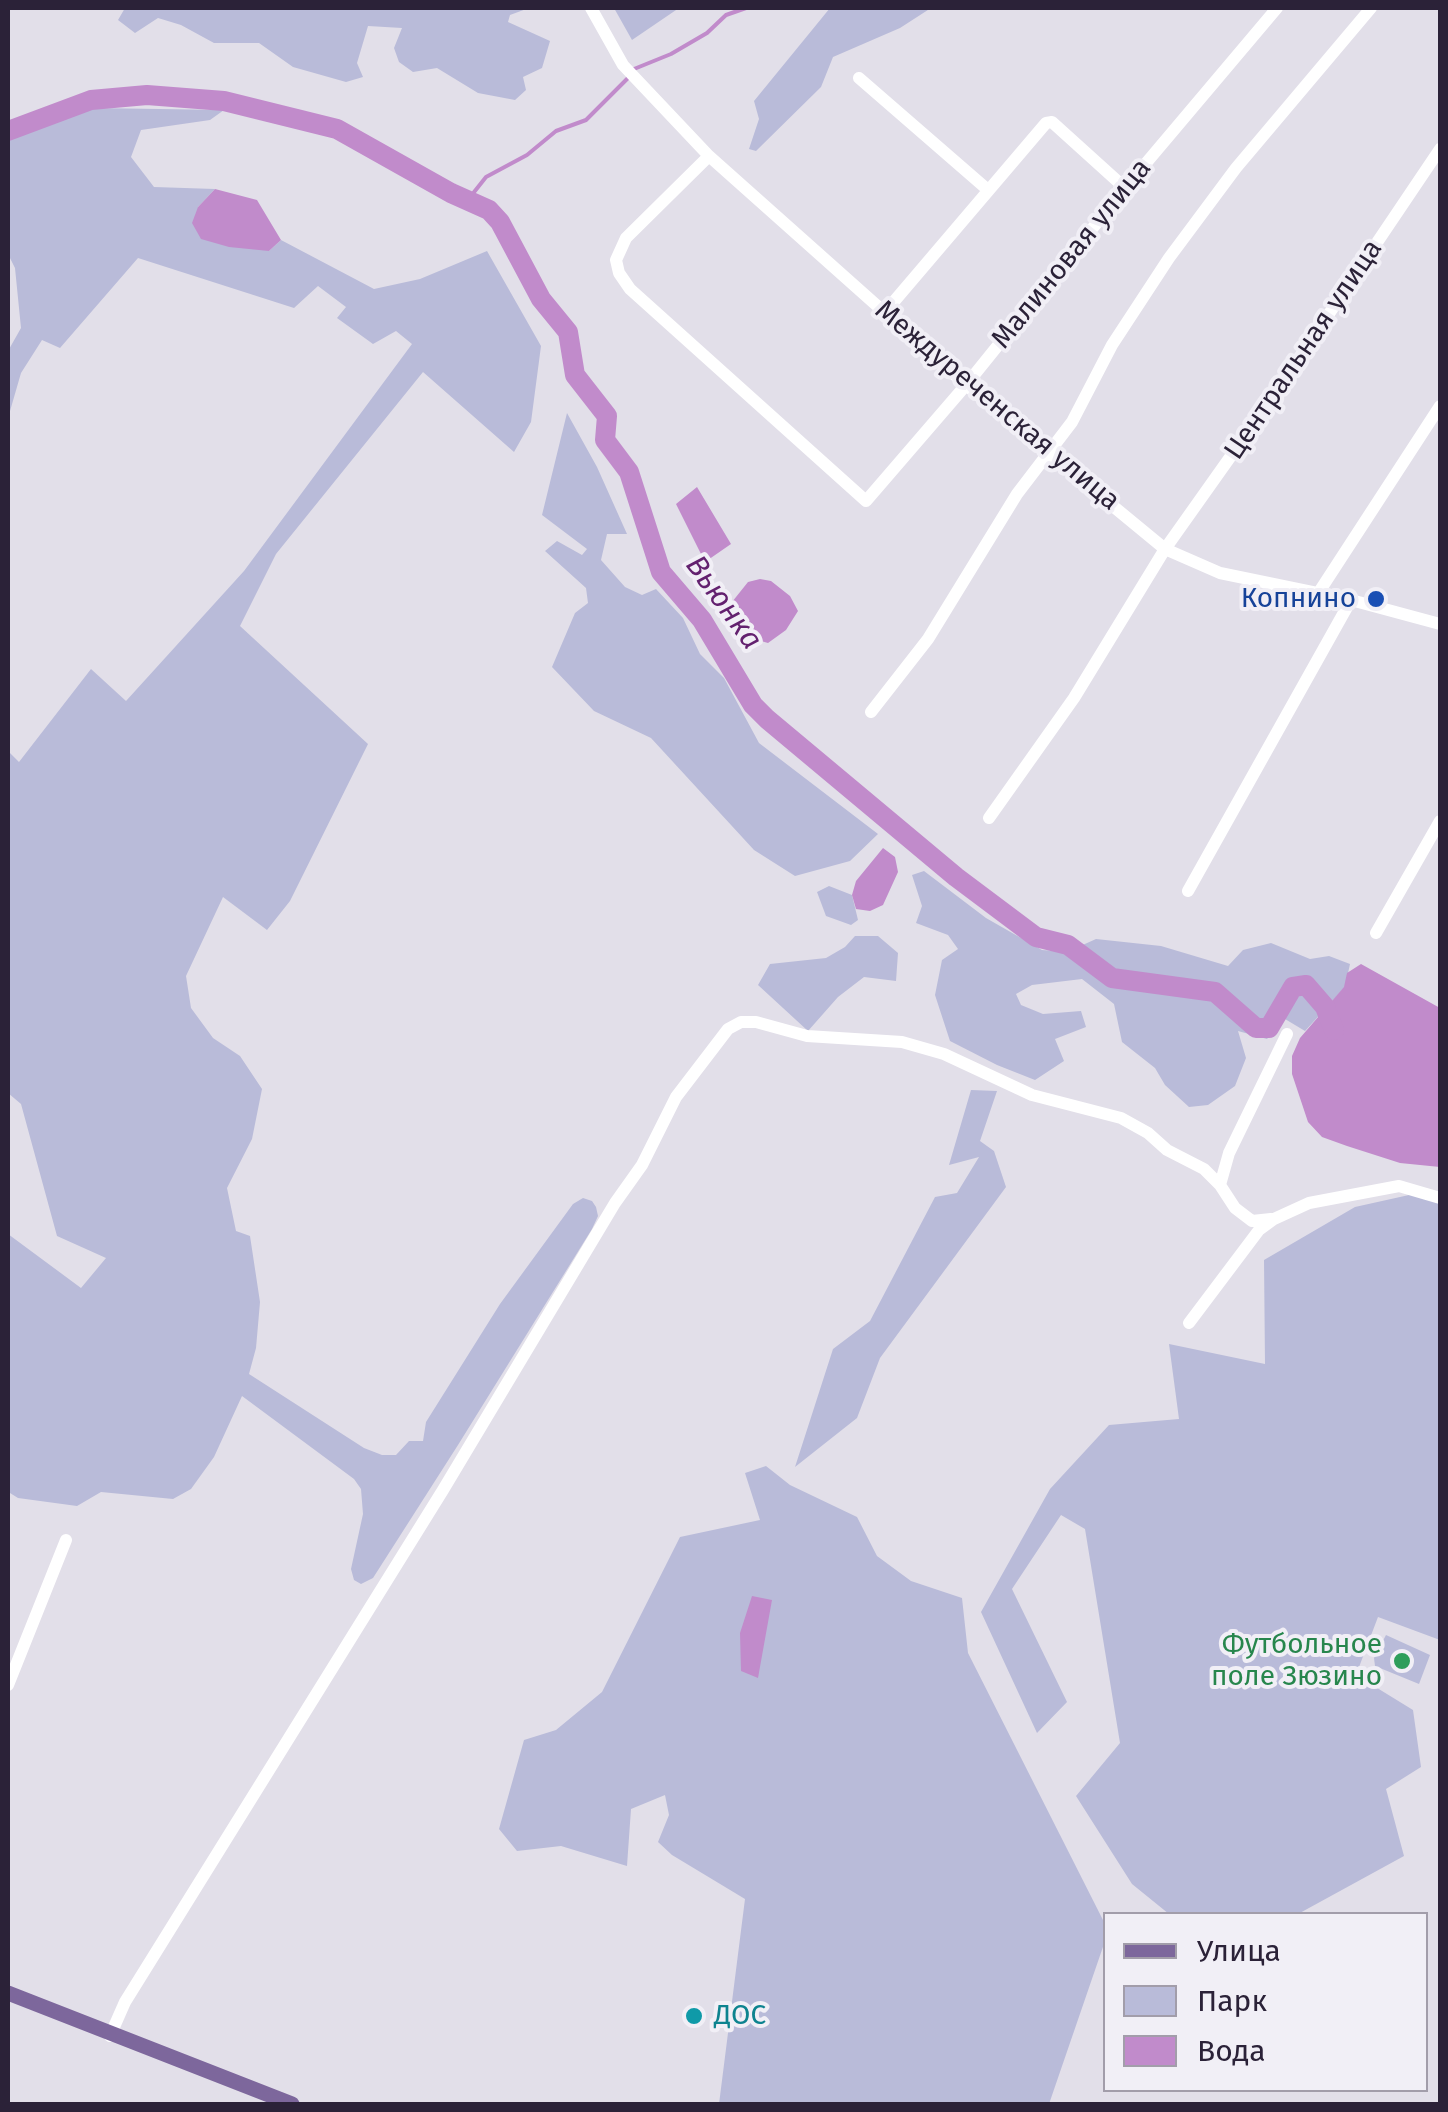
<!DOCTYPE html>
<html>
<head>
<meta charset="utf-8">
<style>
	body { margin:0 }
	#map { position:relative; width:1448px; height:2112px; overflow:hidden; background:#e2dfe9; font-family:"Fira Sans",sans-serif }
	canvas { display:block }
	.frame { position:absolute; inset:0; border:10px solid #2b2238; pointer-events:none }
	.legend { position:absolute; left:1103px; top:1912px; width:325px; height:180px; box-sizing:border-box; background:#f1eff6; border:2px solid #a29daa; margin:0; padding:12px 18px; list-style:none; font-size:30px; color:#2b2238 }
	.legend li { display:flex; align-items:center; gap:20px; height:50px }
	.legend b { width:50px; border:2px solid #a29daa }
</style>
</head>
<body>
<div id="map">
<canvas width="1448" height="2112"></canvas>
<div class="frame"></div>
<ul class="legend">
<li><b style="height:12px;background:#7d679c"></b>Улица</li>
<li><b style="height:28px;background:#b9bbd9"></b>Парк</li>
<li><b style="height:28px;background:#c18bcb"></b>Вода</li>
</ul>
</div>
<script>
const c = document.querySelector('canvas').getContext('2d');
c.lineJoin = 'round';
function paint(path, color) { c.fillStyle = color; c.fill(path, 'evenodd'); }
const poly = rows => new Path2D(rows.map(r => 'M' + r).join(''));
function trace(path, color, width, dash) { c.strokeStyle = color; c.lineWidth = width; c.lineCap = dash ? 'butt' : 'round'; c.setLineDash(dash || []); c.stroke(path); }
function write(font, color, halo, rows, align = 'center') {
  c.font = font + ' "Fira Sans",sans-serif'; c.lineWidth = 8; c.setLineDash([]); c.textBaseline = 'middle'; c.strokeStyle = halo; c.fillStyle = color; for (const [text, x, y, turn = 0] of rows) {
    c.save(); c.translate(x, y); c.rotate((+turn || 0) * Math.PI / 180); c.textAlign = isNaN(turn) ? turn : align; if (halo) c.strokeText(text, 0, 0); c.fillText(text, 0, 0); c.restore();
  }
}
paint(poly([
	[125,8,529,8,510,15,508,22,550,41,542,68,523,77,526,90,515,100,478,93,437,68,413,72,399,62,394,48,402,28,368,26,357,63,363,77,346,82,293,67,259,43,214,43,181,25,158,18,135,33,118,20],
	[614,8,679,8,632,40],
	[830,8,931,8,900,28,833,57,821,87,756,151,749,149,759,119,754,101],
	[93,108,224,110,210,120,141,130,131,157,154,187,215,189,198,207,269,251,281,240,374,289,420,279,487,251,541,346,531,422,514,452,423,372,276,554,240,626,368,744,290,901,267,930,223,897,186,976,191,1008,213,1038,240,1056,262,1089,252,1139,227,1188,236,1231,250,1236,260,1302,256,1348,249,1374,364,1448,382,1455,396,1455,409,1441,423,1441,426,1422,500,1304,573,1204,583,1198,592,1201,596,1207,598,1216,592,1229,458,1445,373,1578,361,1584,354,1580,351,1569,363,1514,361,1489,354,1479,242,1396,214,1457,191,1489,173,1499,101,1492,77,1506,18,1498,10,1493,8,1234,81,1288,106,1258,57,1236,21,1104,8,1093,8,751,19,762,91,669,126,701,244,571,412,344,396,331,373,344,337,318,346,307,318,286,294,308,138,258,60,348,42,340,21,373,8,418,8,351,21,328,15,268,8,254,8,140],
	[567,413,597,467,627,534,607,534,601,560,625,587,642,595,656,589,683,618,700,654,724,678,759,743,878,834,850,861,795,876,754,850,651,738,594,711,552,667,575,613,588,603,586,588,545,551,557,541,582,555,587,549,542,515],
	[924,871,986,918,1042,950,1067,952,1096,939,1161,946,1228,966,1243,950,1271,943,1310,959,1329,956,1350,964,1345,987,1305,1031,1285,1019,1267,1039,1238,1031,1246,1058,1235,1086,1208,1105,1189,1107,1165,1085,1155,1068,1122,1042,1114,1004,1082,979,1032,985,1016,994,1021,1005,1043,1014,1081,1011,1086,1027,1055,1039,1064,1061,1035,1080,997,1065,950,1041,935,995,942,960,958,949,948,935,916,923,922,906,912,875],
	[829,886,852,895,858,920,851,925,826,916,817,892],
	[855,936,878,936,898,953,896,981,864,977,838,997,808,1031,758,985,770,964,826,958,845,947],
	[971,1090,997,1091,980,1141,994,1151,1006,1187,880,1358,857,1418,795,1467,833,1349,870,1321,935,1197,957,1193,979,1157,949,1165],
	[1418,1193,1440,1198,1440,1640,1378,1617,1356,1675,1413,1710,1421,1767,1386,1789,1404,1856,1298,1914,1169,1914,1132,1884,1076,1796,1120,1743,1085,1529,1061,1515,1012,1589,1067,1702,1037,1733,981,1612,1050,1489,1109,1425,1179,1419,1169,1344,1265,1364,1264,1260,1355,1207],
	[766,1466,790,1485,857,1517,877,1556,911,1581,962,1598,968,1653,1105,1924,1105,1941,1049,2104,719,2104,745,1899,672,1855,658,1842,669,1815,665,1795,631,1809,627,1866,561,1846,517,1851,499,1829,524,1740,556,1730,602,1692,680,1537,760,1520,745,1473],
	[1386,1635,1430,1655,1419,1684,1375,1666,1374,1658]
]), '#b9bbd9');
paint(poly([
	[215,189,257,200,281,240,269,251,229,247,201,239,192,223,198,207],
	[697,487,731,544,705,562,676,504],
	[760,579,771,581,790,596,798,611,786,630,768,643,761,641,731,611,732,602,748,582],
	[883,848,895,857,898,872,883,905,870,911,856,909,852,895,856,881],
	[1361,964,1440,1008,1440,1167,1400,1163,1347,1146,1322,1137,1308,1122,1292,1074,1292,1056,1300,1038,1344,987,1347,973],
	[752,1596,772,1600,758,1678,741,1671,740,1633]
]), '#c18bcb');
trace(poly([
	[634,69,671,54,707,33,726,15,746,8],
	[467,201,486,177,527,155,556,131,586,120,629,77]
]), '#c18bcb', 4);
trace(poly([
	[8,131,91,100,147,95,224,101,337,129,451,193,489,210,500,222,541,299,568,332,575,375,607,416,605,440,629,472,661,572,702,620,753,705,767,719,956,877,1036,937,1068,945,1112,978,1215,992,1256,1028,1269,1028,1293,987,1306,985,1325,1007,1334,1030]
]), '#c18bcb', 20);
trace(poly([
	[591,8,623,65,709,156,966,385,1165,549,1220,573,1351,600,1440,624],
	[859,78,988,190],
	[709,156,626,238,616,260,619,273,630,289,866,501,966,385,1125,188,1277,8],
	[885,312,1046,123,1052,122,1125,188],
	[1319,592,1440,406],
	[871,712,928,639,1017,494,1072,422,1112,345,1169,258,1236,168,1371,8],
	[989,818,1074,698,1165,549,1277,391,1440,149],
	[1188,891,1351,600],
	[1376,933,1440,821],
	[1271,1219,1252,1221,1235,1208,1220,1185,1229,1153,1287,1034],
	[1189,1323,1259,1230,1274,1219,1309,1203,1399,1186,1440,1198],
	[8,1685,66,1540],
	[110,2036,125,2002,443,1490,615,1203,642,1165,676,1097,728,1029,741,1022,756,1022,807,1036,902,1042,944,1054,1032,1095,1121,1118,1148,1133,1167,1150,1204,1169,1220,1185]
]), '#fff', 12);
trace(poly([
	[8,1993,292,2104]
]), '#7d679c', 15);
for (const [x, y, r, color] of [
	[1376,599,10,"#1a4fb4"],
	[1402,1661,10,"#2e9e5b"],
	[694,2016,10,"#0f9aa8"]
]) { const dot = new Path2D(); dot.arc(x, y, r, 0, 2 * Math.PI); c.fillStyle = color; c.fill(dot); trace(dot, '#f1eff6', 4); }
write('28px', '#2b2238', '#f1eff6', [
	["Малиновая улица",1072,254,-51],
	["Центральная улица",1304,350,-56],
	["Междуреченская улица",997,406,40]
]);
write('28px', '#164399', '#f1eff6', [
	["Копнино",1356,599]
], 'right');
write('28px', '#27864d', '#f1eff6', [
	["Футбольное",1382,1645],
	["поле Зюзино",1382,1677]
], 'right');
write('28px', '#0d838f', '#f1eff6', [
	["ДОС",714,2016]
], 'left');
write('italic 30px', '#63216f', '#f1eff6', [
	["Вьюнка",723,603,54]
]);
</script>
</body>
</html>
